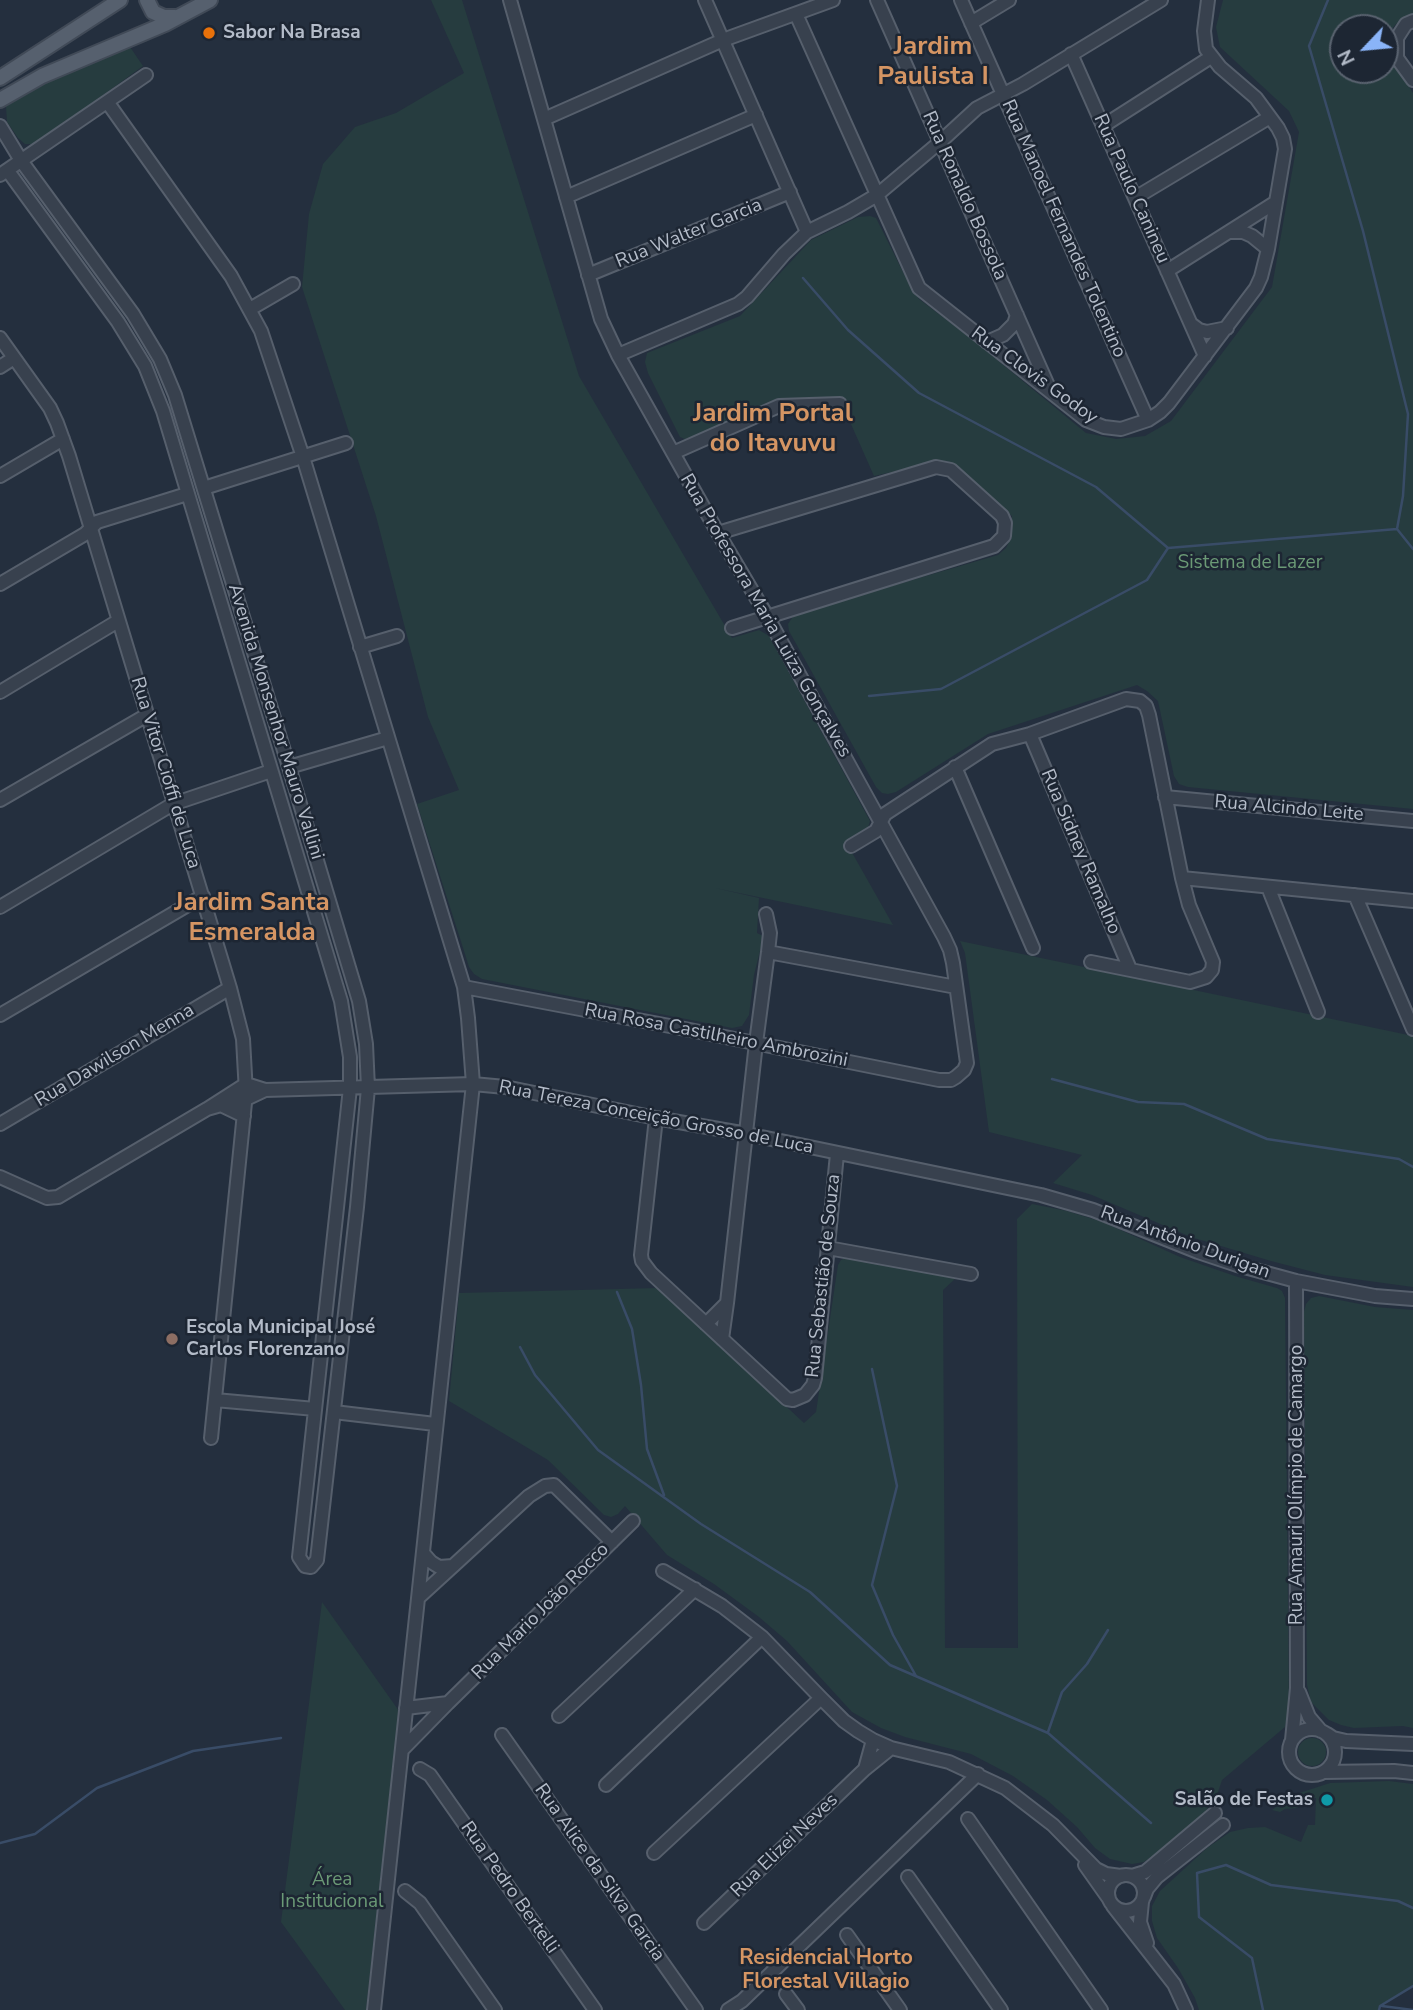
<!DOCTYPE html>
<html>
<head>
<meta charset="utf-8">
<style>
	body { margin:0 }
	#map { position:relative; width:1413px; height:2010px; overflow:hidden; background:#242f3e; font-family:"Nunito Sans",sans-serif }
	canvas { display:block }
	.north { position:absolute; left:1329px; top:14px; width:70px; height:70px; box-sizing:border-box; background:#1d2633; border:2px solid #59626f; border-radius:50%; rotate:244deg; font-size:19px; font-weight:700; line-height:28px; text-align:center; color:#b4bcc9 }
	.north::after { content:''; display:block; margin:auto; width:24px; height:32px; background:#8ab4f8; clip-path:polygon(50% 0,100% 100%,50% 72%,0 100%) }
</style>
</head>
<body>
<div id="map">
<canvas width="1413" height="2010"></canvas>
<div class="north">N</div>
</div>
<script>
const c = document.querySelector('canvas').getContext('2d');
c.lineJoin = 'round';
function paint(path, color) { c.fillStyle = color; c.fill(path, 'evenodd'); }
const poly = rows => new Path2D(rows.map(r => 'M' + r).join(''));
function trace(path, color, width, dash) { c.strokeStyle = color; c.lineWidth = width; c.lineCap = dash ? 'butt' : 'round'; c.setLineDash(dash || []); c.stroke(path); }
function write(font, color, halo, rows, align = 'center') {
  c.font = font + ' "Nunito Sans",sans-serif'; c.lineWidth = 5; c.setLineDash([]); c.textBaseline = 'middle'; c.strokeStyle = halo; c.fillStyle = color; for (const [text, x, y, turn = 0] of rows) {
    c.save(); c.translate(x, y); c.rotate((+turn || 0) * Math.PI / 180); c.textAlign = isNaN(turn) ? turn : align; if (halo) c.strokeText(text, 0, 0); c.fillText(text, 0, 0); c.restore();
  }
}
paint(poly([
	[431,0,462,0,579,376,732,638,759,630,769,636,870,821,868,828,846,842,893,925,715,888,759,898,757,933,763,936,763,939,754,975,749,1015,742,1026,732,1028,482,979,474,974,469,967,465,954,417,804,459,790,428,717,376,516,302,287,309,214,323,164,355,127,396,113,464,73],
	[1223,0,1413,0,1413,13,1396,24,1390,31,1387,43,1390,56,1413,93,1413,809,1188,787,1179,784,1174,776,1158,701,1147,691,1137,685,988,734,896,792,888,794,882,793,876,787,789,631,788,624,792,618,799,613,998,555,1006,548,1012,536,1012,516,949,462,942,461,874,476,839,397,776,400,690,438,685,439,680,437,648,373,645,362,647,353,740,316,811,240,858,217,870,216,876,218,904,274,919,299,968,336,1086,433,1116,439,1145,436,1171,421,1272,287,1299,132,1289,111,1220,47,1216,27],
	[1343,28,1385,28,1385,70,1343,70],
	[128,44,143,66,36,144,25,144,18,138,7,122,6,106,63,74],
	[960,941,1413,1036,1413,1287,1325,1275,1271,1261,1191,1237,1092,1195,1053,1183,1082,1155,989,1132,965,953],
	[1032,1204,1067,1211,1103,1222,1180,1257,1235,1276,1277,1288,1282,1291,1285,1298,1289,1709,1285,1727,1222,1780,1217,1795,1205,1812,1155,1854,1144,1862,1132,1864,1110,1859,1095,1848,1077,1827,1047,1800,1013,1776,971,1754,905,1737,881,1728,852,1712,787,1641,759,1617,714,1584,667,1555,625,1506,618,1514,611,1517,604,1515,548,1460,449,1401,459,1293,659,1288,804,1423,816,1412,838,1265,841,1260,847,1257,956,1278,943,1290,945,1648,1018,1648,1017,1219],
	[1319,1296,1375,1307,1413,1310,1413,1728,1403,1726,1354,1728,1341,1725,1329,1720,1311,1702,1307,1685,1304,1312,1306,1304,1311,1298],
	[322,1602,399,1711,366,2010,345,2010,281,1922],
	'1298 1752a14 14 0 1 1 28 0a14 14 0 1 1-28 0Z',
	[1389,1781,1413,1784,1413,1986,1380,2005,1378,2010,1199,2010,1195,1998,1178,1968,1157,1938,1152,1921,1152,1906,1160,1891,1207,1848,1230,1832,1248,1828,1265,1827,1301,1842,1308,1825,1315,1825,1316,1798,1300,1798,1298,1808,1285,1809,1280,1812,1272,1810,1293,1795,1330,1783]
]), '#263c3f');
trace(poly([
	[1328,0,1309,46,1363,231,1408,414,1403,496,1397,529],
	[803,278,848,330,919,393,1096,487,1168,548],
	[869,696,941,689,1147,580,1168,548,1397,529,1413,549],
	[1052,1079,1138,1102,1184,1104,1267,1139,1399,1159,1413,1167],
	[617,1292,632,1329,641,1385,647,1449,664,1495],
	[520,1347,535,1375,598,1450,701,1524,810,1592,890,1665,1048,1733,1151,1823],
	[872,1369,897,1486,872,1585,893,1635,916,1676],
	[1048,1732,1062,1692,1087,1664,1108,1630],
	[0,1843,35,1834,97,1788,193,1751,281,1738],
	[1382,2006,1413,2010],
	[1263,2010,1252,1958,1199,1917,1197,1873,1226,1865,1271,1885,1398,1901,1413,1908],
	[1379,2010,1380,2006,1413,1986]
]), '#394c67', 2.5);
const minor = poly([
	[705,0,807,232],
	[877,0,1050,390],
	[961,0,1148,420],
	[796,14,919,288,1086,420,1104,427,1121,429,1148,420,1160,412,1169,403,1256,288,1261,277,1268,249,1285,149,1283,138,1278,128,1256,98,1220,67,1206,49,1204,31,1208,0],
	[1413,21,1406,24,1397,38,1397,58,1413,80],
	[971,23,1009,0],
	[1071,54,1205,356],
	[108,103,231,276,261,331,303,457,464,987,468,1018,473,1084,374,2010],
	[544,119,723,40,833,0],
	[0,126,22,162,133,314,160,359,175,395,289,767,359,1001,366,1044,368,1088,357,1207,317,1560,311,1567,305,1566,299,1557,350,1088,350,1057,341,1001,163,411,145,366,118,322,8,171],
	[1103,126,1211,57],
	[0,175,146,75],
	[566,197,756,115],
	[1135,198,1270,117],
	[1231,232,1243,232,1252,236,1268,249],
	[1167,271,1276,202],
	[588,275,790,192],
	[250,309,293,284],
	[1191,324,1199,330,1207,332,1227,328],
	[0,338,50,408,57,423,69,456,230,988,243,1039,246,1093,211,1438],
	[987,342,1003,335,1014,324,1017,315],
	[618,355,738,304,747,297,784,254,807,232,848,212,877,195,940,142,977,108,1023,84,1161,0],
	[0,367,14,358],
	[673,453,779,406,840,404],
	[0,476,63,439],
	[204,488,346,443],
	[718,533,936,467,951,470,1002,516,1005,523,1004,536,994,546,732,628],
	[0,584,85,534,97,522,187,494],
	[360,647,397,636],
	[0,692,118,621],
	[1030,734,1130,969],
	[289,767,388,738],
	[955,767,1033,948],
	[1165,797,1413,821],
	[0,800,147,715],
	[851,846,876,831,885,814,992,744,1030,734,1126,699,1140,701,1146,706,1149,715,1182,878,1189,905,1213,962,1212,970,1206,977,1190,982,1091,962],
	[1182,878,1413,901],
	[1268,887,1318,1012],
	[1355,895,1413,1029],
	[0,907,173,804,271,771],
	[768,952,956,987],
	[464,987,675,1027,939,1080,951,1080,956,1077,964,1070,967,1063,953,963,950,950,944,937,767,616,718,533,618,355,601,319,510,0],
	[0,1015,203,896],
	[265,1090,473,1084,505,1087,656,1118,747,1134,1041,1195,1093,1210,1198,1252,1237,1265,1296,1281,1375,1296,1413,1299],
	[221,1105,246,1099,265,1090,246,1084,207,1109,221,1105,244,1116],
	[656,1118,641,1255,642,1261,651,1273,787,1399,793,1400,805,1395,813,1385,815,1378,837,1154],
	[0,1124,230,988],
	[0,1177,47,1198,58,1197,207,1109],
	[828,1248,971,1274],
	[727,1303,756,1043,768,952,770,933,766,914],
	[706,1324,727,1303,722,1339],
	[215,1400,315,1409],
	[334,1412,435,1424],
	[453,1566,529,1496,545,1486,554,1485,612,1542],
	[663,1571,722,1606,762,1637,821,1698,844,1721,858,1731,873,1740,891,1748,949,1762,1005,1788,1053,1825,1096,1869,1106,1874,1121,1876],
	[418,1598,453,1566,439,1567,431,1562,423,1553],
	[1299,1692,1309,1717,1321,1731],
	[448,1703,633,1521],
	[559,1716,695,1589],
	'1289 1752a23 23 0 1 1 46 0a23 23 0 1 1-46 0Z',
	[1327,1734,1333,1738,1346,1741,1413,1744],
	[502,1735,696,2010],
	[873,1740,865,1769,891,1748],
	[1292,1740,1297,1688,1296,1281],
	[402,1750,448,1703,406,1708],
	[420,1769,430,1775,595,2010],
	[1323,1772,1394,1771,1413,1773],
	[606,1785,762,1637],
	[968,1819,1101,2010],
	[654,1853,821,1698],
	[1085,1865,1109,1899],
	'1108 1893a18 18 0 1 1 36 0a18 18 0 1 1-36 0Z',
	[1132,1876,1145,1872,1215,1813],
	[908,1877,1001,2010],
	[405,1891,420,1903,495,2010],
	[1144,1897,1147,1889,1157,1877,1223,1825],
	[1142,1902,1140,1922,1147,1943],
	[1113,1906,1174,1984,1186,2010],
	[704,1923,865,1769],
	[847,1935,900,2010],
	[786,1994,798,2010],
	[728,2010,742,2001,978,1774]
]);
const major = poly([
	[147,0,153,12,164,17,175,17],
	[0,78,120,0],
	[0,100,42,76,165,24,210,0]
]);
trace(minor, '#565f6c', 16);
trace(major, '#414a57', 18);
trace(minor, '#38414e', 12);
trace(major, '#56606e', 14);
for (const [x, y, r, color] of [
	[209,33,7,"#e8710a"],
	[172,1339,7,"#8d6e63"],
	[1327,1800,7,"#0f9aa8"]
]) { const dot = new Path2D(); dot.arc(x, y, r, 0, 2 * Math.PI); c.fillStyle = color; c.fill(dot); trace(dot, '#1d2633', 2.5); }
write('bold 19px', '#b4bcc9', '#1d2633', [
	["Sabor Na Brasa",223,33],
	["Escola Municipal José",186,1328],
	["Carlos Florenzano",186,1350],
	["Salão de Festas",1313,1800,"right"]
], 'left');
write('19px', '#b4bcc9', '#1d2633', [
	["Rua Paulo Canineu",1131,189,66],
	["Rua Ronaldo Bossola",964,196,66],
	["Rua Manoel Fernandes Tolentino",1063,229,66],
	["Rua Walter Garcia",689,234,-22],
	["Rua Clovis Godoy",1034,376,36],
	["Rua Professora Maria Luiza Gonçalves",765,616,60],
	["Avenida Monsenhor Mauro Vallini",275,722,73],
	["Rua Vitor Cioffi de Luca",165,773,73],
	["Rua Alcindo Leite",1289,809,5],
	["Rua Sidney Ramalho",1080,852,67],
	["Rua Rosa Castilheiro Ambrozini",716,1036,11],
	["Rua Dawilson Menna",115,1056,-31],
	["Rua Tereza Conceição Grosso de Luca",656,1118,11],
	["Rua Antônio Durigan",1185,1243,20],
	["Rua Sebastião de Souza",824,1276,-84],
	["Rua Amauri Olímpio de Camargo",1297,1485,-90],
	["Rua Mario João Rocco",541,1612,-45],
	["Rua Elizei Neves",785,1846,-44],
	["Rua Alice da Silva Garcia",599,1873,55],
	["Rua Pedro Bertelli",509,1888,55]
]);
write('19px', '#6b9a76', '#1d2633', [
	["Sistema de Lazer",1250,563],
	["Área",332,1880],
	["Institucional",332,1902]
]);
write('bold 21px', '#d59563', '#1d2633', [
	["Residencial Horto",826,1959],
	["Florestal Villagio",826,1983]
]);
write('bold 26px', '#d59563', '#1d2633', [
	["Jardim",933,48],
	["Paulista I",933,78],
	["Jardim Portal",773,415],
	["do Itavuvu",773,445],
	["Jardim Santa",252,904],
	["Esmeralda",252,934]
]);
</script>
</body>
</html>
